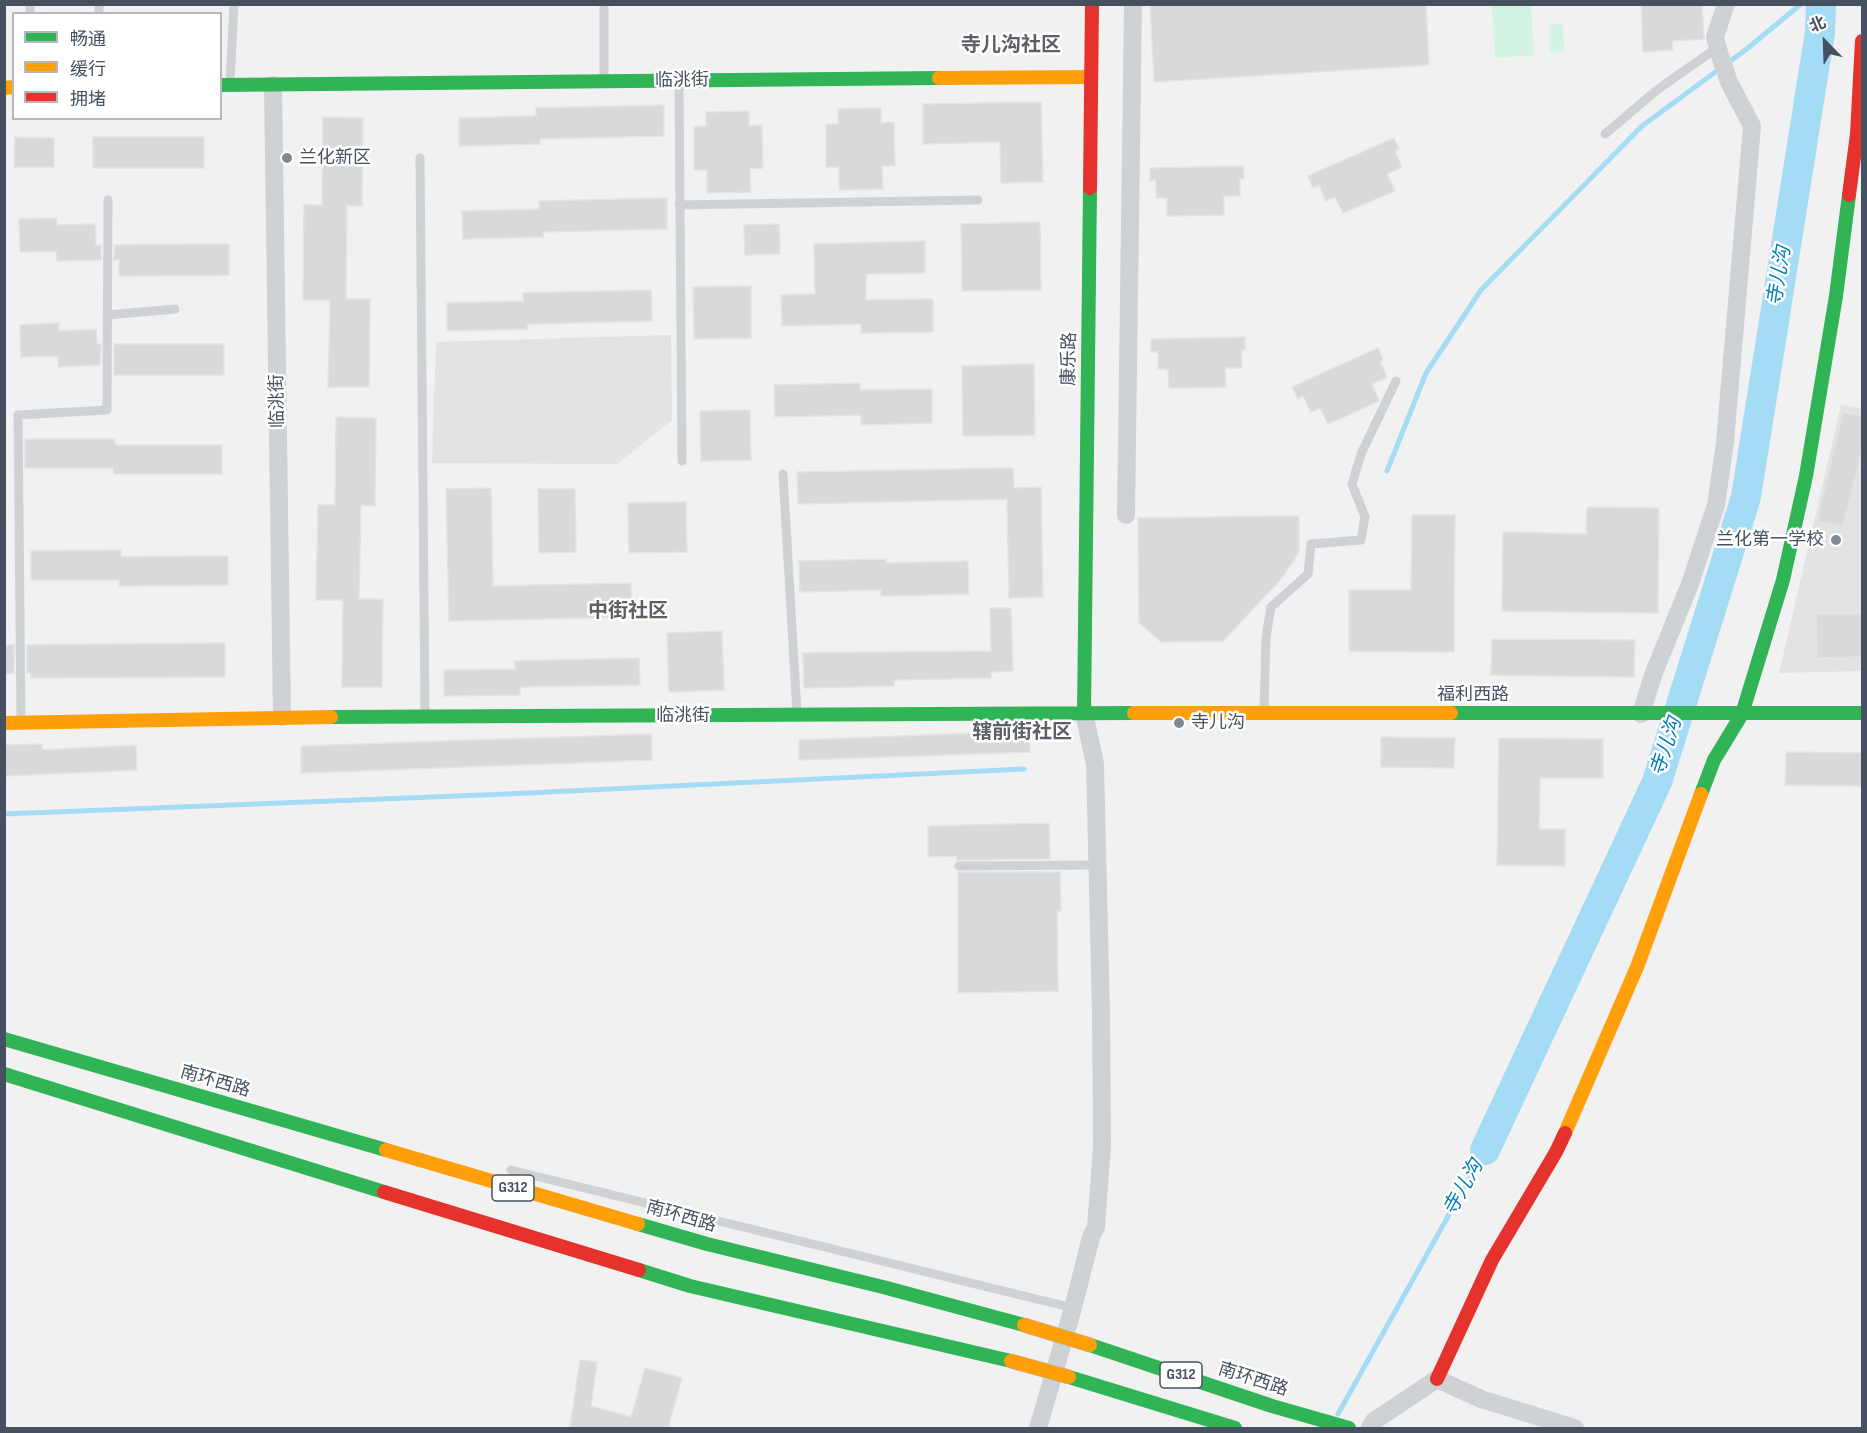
<!DOCTYPE html>
<html>
<head>
<meta charset="utf-8">
<style>
	body { margin:0 }
	#map { position:relative; width:1867px; height:1433px; overflow:hidden; background:#f2f1f1; font-family:"Sofia Sans Condensed","Noto Sans SC",sans-serif }
	canvas { display:block }
	.frame { position:absolute; inset:0; border:6px solid #465160; pointer-events:none }
	.legend { position:absolute; left:12px; top:12px; width:210px; height:108px; box-sizing:border-box; background:#fff; border:2px solid #b5b9bf; margin:0; padding:8px 10px; list-style:none; font-size:18px; color:#465160 }
	.legend li { display:flex; align-items:center; gap:12px; height:30px }
	.legend b { width:30px; border:2px solid #b5b9bf }
	.north { position:absolute; left:1795px; top:12px; width:60px; height:60px; -webkit-text-stroke:4px #fff; paint-order:stroke; rotate:337deg; font-size:16px; font-weight:700; line-height:24px; text-align:center; color:#465160 }
	.north::after { content:''; display:block; margin:auto; width:21px; height:27px; background:#465160; clip-path:polygon(50% 0,100% 100%,50% 72%,0 100%) }
</style>
</head>
<body>
<div id="map">
<canvas width="1867" height="1433"></canvas>
<div class="frame"></div>
<ul class="legend">
<li><b style="height:8px;background:#30b455"></b>畅通</li>
<li><b style="height:8px;background:#ff9f0a"></b>缓行</li>
<li><b style="height:8px;background:#e5322d"></b>拥堵</li>
</ul>
<div class="north">北</div>
</div>
<script>
const c = document.querySelector('canvas').getContext('2d');
c.lineJoin = 'round';
function paint(path, color) { c.fillStyle = color; c.fill(path, 'evenodd'); }
const poly = rows => new Path2D(rows.map(r => 'M' + r).join(''));
function trace(path, color, width, dash) { c.strokeStyle = color; c.lineWidth = width; c.lineCap = dash ? 'butt' : 'round'; c.setLineDash(dash || []); c.stroke(path); }
function write(font, color, halo, rows, align = 'center') {
  c.font = font + ' "Sofia Sans Condensed","Noto Sans SC",sans-serif'; c.lineWidth = 5; c.setLineDash([]); c.textBaseline = 'middle'; c.strokeStyle = halo; c.fillStyle = color; for (const [text, x, y, turn = 0] of rows) {
    c.save(); c.translate(x, y); c.rotate((+turn || 0) * Math.PI / 180); c.textAlign = isNaN(turn) ? turn : align; if (halo) c.strokeText(text, 0, 0); c.fillText(text, 0, 0); c.restore();
  }
}
paint(poly([
	[671,335,672,420,617,464,432,463,436,342],
	[1841,405,1862,408,1862,671,1779,673]
]), '#e3e2e4');
paint(poly([
	[1492,5,1531,5,1534,55,1495,58],
	[1563,24,1564,52,1550,53,1549,25]
]), '#d3f3e3');
trace(poly([
	[1387,471,1426,373,1481,290,1642,126,1748,48,1801,4],
	[4,814,507,794,1024,769],
	[1338,1414,1485,1150]
]), '#a4dbf5', 5);
trace(poly([
	[1485,1150,1657,782,1746,497,1820,32,1821,4]
]), '#a4dbf5', 30);
const building = poly([
	[1150,4,1426,4,1429,65,1154,82,1150,4],
	[1641,4,1702,4,1704,39,1672,41,1673,50,1643,52,1641,4],
	[1041,102,1043,182,1001,183,1000,142,923,144,923,104,1041,102],
	[664,105,664,136,540,139,540,144,459,146,459,118,536,116,536,108,664,105],
	[881,108,881,123,894,122,895,166,882,166,883,189,839,190,839,167,826,167,826,124,838,124,838,109,881,108],
	[749,111,749,126,762,125,763,168,750,169,751,192,707,193,707,170,694,170,694,127,706,126,706,112,749,111],
	[323,117,363,118,362,206,347,206,346,299,370,299,369,387,328,387,330,300,303,300,304,205,322,205,323,117],
	[15,137,54,138,54,167,14,167,15,137],
	[93,137,204,137,204,168,93,168,93,137],
	[1394,138,1399,149,1395,151,1402,167,1387,174,1395,191,1343,213,1335,197,1326,201,1319,185,1313,188,1308,176,1394,138],
	[1243,166,1244,179,1240,179,1240,196,1224,196,1224,215,1167,216,1167,198,1156,198,1156,180,1150,181,1150,168,1243,166],
	[667,198,667,229,543,232,543,237,463,239,462,211,539,209,539,201,667,198],
	[57,218,57,225,95,224,96,245,101,245,101,260,57,261,56,251,20,252,19,219,57,218],
	[1040,222,1041,290,962,291,961,224,1040,222],
	[779,224,780,254,745,255,744,225,779,224],
	[925,241,925,273,866,274,866,300,933,299,933,332,861,333,861,324,782,326,781,295,815,294,814,244,925,241],
	[229,244,229,275,119,276,119,259,114,260,115,245,229,244],
	[751,286,751,338,694,339,693,287,751,286],
	[651,290,652,321,527,324,528,329,447,331,447,303,524,301,523,293,651,290],
	[59,323,59,331,96,329,97,344,101,344,100,365,58,367,58,356,21,357,20,325,59,323],
	[1245,337,1245,350,1241,350,1242,368,1225,368,1226,387,1169,388,1168,369,1158,369,1158,352,1151,352,1151,339,1245,337],
	[114,344,224,344,224,375,114,375,114,344],
	[1378,348,1383,360,1380,361,1387,377,1372,384,1379,401,1328,424,1320,408,1311,412,1303,396,1298,399,1292,387,1378,348],
	[1034,364,1035,435,963,436,962,366,1034,364],
	[860,383,860,390,932,389,932,423,861,425,861,415,775,417,774,385,860,383],
	[750,410,751,460,701,461,700,411,750,410],
	[1843,412,1863,416,1863,447,1843,527,1817,521,1843,412],
	[336,417,376,418,375,506,361,505,359,599,383,599,382,687,342,687,343,600,316,600,318,505,335,505,336,417],
	[25,439,115,439,115,445,222,445,222,474,114,474,113,468,25,468,25,439],
	[1013,468,1014,488,1041,487,1043,597,1009,598,1007,499,798,504,797,472,1013,468],
	[491,488,493,586,631,583,632,617,449,621,446,489,491,488],
	[538,489,575,489,576,552,539,553,538,489],
	[686,502,687,552,629,553,628,503,686,502],
	[1587,507,1659,508,1658,613,1502,611,1503,532,1586,534,1587,507],
	[1412,515,1455,515,1454,652,1349,651,1349,590,1411,590,1412,515],
	[1299,516,1299,552,1282,578,1223,641,1161,642,1139,623,1138,518,1299,516],
	[121,550,121,557,228,556,228,585,119,586,119,580,31,580,31,551,121,550],
	[886,559,886,563,968,561,969,594,881,596,881,590,800,592,799,561,886,559],
	[990,608,1011,608,1013,671,991,672,991,678,894,680,894,686,804,688,803,653,991,651,990,608],
	[1816,614,1863,614,1863,657,1817,658,1816,614],
	[722,631,724,690,669,692,667,633,722,631],
	[1492,639,1635,640,1634,677,1491,675,1492,639],
	[225,643,225,677,31,678,31,673,27,673,27,645,225,643],
	[4,645,14,645,14,673,4,674,4,645],
	[639,658,640,685,520,687,520,695,444,696,444,670,515,669,515,661,639,658],
	[1029,731,1030,752,799,760,799,740,1029,731],
	[651,734,652,760,301,773,301,746,651,734],
	[1381,737,1455,738,1454,768,1381,767,1381,737],
	[1499,738,1603,739,1603,778,1540,778,1539,829,1565,829,1565,866,1497,865,1499,738],
	[42,744,42,750,136,745,137,770,4,776,4,745,42,744],
	[1786,752,1863,753,1863,786,1785,785,1786,752],
	[1049,823,1050,859,957,860,957,856,928,857,928,826,1049,823],
	[958,872,1060,872,1061,911,1057,911,1058,991,958,993,958,872],
	[580,1360,597,1362,591,1406,631,1417,645,1368,682,1378,668,1428,570,1428,580,1360]
]);
paint(building, '#d9d9db');
trace(building, '#e3e3e4', 1.5);
trace(poly([
	[30,4,30,14],
	[99,4,99,14],
	[604,79,604,4],
	[230,83,234,4],
	[679,84,682,461],
	[1605,134,1657,90,1718,47],
	[420,158,425,714],
	[679,205,978,200],
	[107,315,175,309],
	[783,474,797,713],
	[1264,710,1266,637,1271,607,1308,574,1311,544,1361,540,1365,517,1352,484,1361,454,1396,381],
	[21,720,18,415,107,410,108,200],
	[959,866,1098,865],
	[511,1170,1073,1308]
]), '#cfd2d5', 9);
trace(poly([
	[273,85,282,717],
	[1126,515,1133,4],
	[1641,714,1653,675,1690,584,1716,505,1725,442,1752,126,1729,82,1720,56,1715,37,1726,4],
	[1038,1428,1073,1308,1091,1237,1096,1227,1102,1146,1101,1014,1095,764,1084,713],
	[1370,1428,1374,1421,1437,1379,1481,1399,1575,1428]
]), '#cfd2d5', 18);
trace(poly([
	[220,85,939,78],
	[1084,713,1090,188],
	[1451,713,1862,713],
	[331,717,1134,713],
	[1701,794,1714,760,1742,714,1783,580,1806,476,1836,296,1849,195],
	[4,1039,386,1150],
	[4,1074,384,1192],
	[638,1224,707,1244,883,1287,1024,1325],
	[639,1270,690,1286,1011,1361],
	[1090,1345,1272,1406,1349,1428],
	[1069,1377,1235,1428]
]), '#30b455', 14);
trace(poly([
	[939,78,1091,77],
	[4,88,14,87],
	[1134,713,1451,713],
	[4,723,331,717],
	[1565,1133,1637,967,1701,794],
	[386,1150,638,1224]
]), '#ff9f0a', 14);
trace(poly([
	[1090,188,1092,4],
	[1849,195,1857,134,1862,41],
	[384,1192,639,1270],
	[1437,1379,1492,1260,1556,1152,1565,1133]
]), '#e5322d', 14);
const slowBridge = poly([
	[1024,1325,1090,1345],
	[1011,1361,1069,1377]
]);
trace(slowBridge, '#b5b9c2', 15, []);
trace(slowBridge, '#ff9f0a', 14);
for (const [x, y, r, color] of [
	[287,158,6,"#828993"],
	[1836,540,6,"#828993"],
	[1179,723,6,"#828993"]
]) { const dot = new Path2D(); dot.arc(x, y, r, 0, 2 * Math.PI); c.fillStyle = color; c.fill(dot); trace(dot, '#fff', 2); }
for (const [x, y, w] of [
	[513,1188,42],
	[1181,1375,42]
]) { const box = new Path2D(); box.roundRect(x - w / 2, y - 13, w, 26, 4.5); c.fillStyle = '#fff'; c.fill(box); trace(box, '#465160', 1.5); }
write('bold 16px', '#465160', null, [
	["G312",513,1188],
	["G312",1181,1375]
]);
write('18px', '#465160', '#fff', [
	["临洮街",682,81,-1],
	["康乐路",1070,359,-89],
	["临洮街",278,401,-91],
	["福利西路",1473,695],
	["临洮街",683,716],
	["南环西路",215,1082,16],
	["南环西路",681,1217,16],
	["南环西路",1253,1380,18]
]);
write('18px', '#465160', '#fff', [
	["兰化新区",299,158],
	["兰化第一学校",1824,540,"right"],
	["寺儿沟",1191,723]
], 'left');
write('bold 20px', '#5c5f66', '#fff', [
	["寺儿沟社区",1011,46],
	["中街社区",628,612],
	["辖前街社区",1022,733]
]);
write('italic 20px', '#007db9', '#fff', [
	["寺儿沟",1780,276,-81],
	["寺儿沟",1667,747,-72],
	["寺儿沟",1464,1188,-61]
]);
</script>
</body>
</html>
